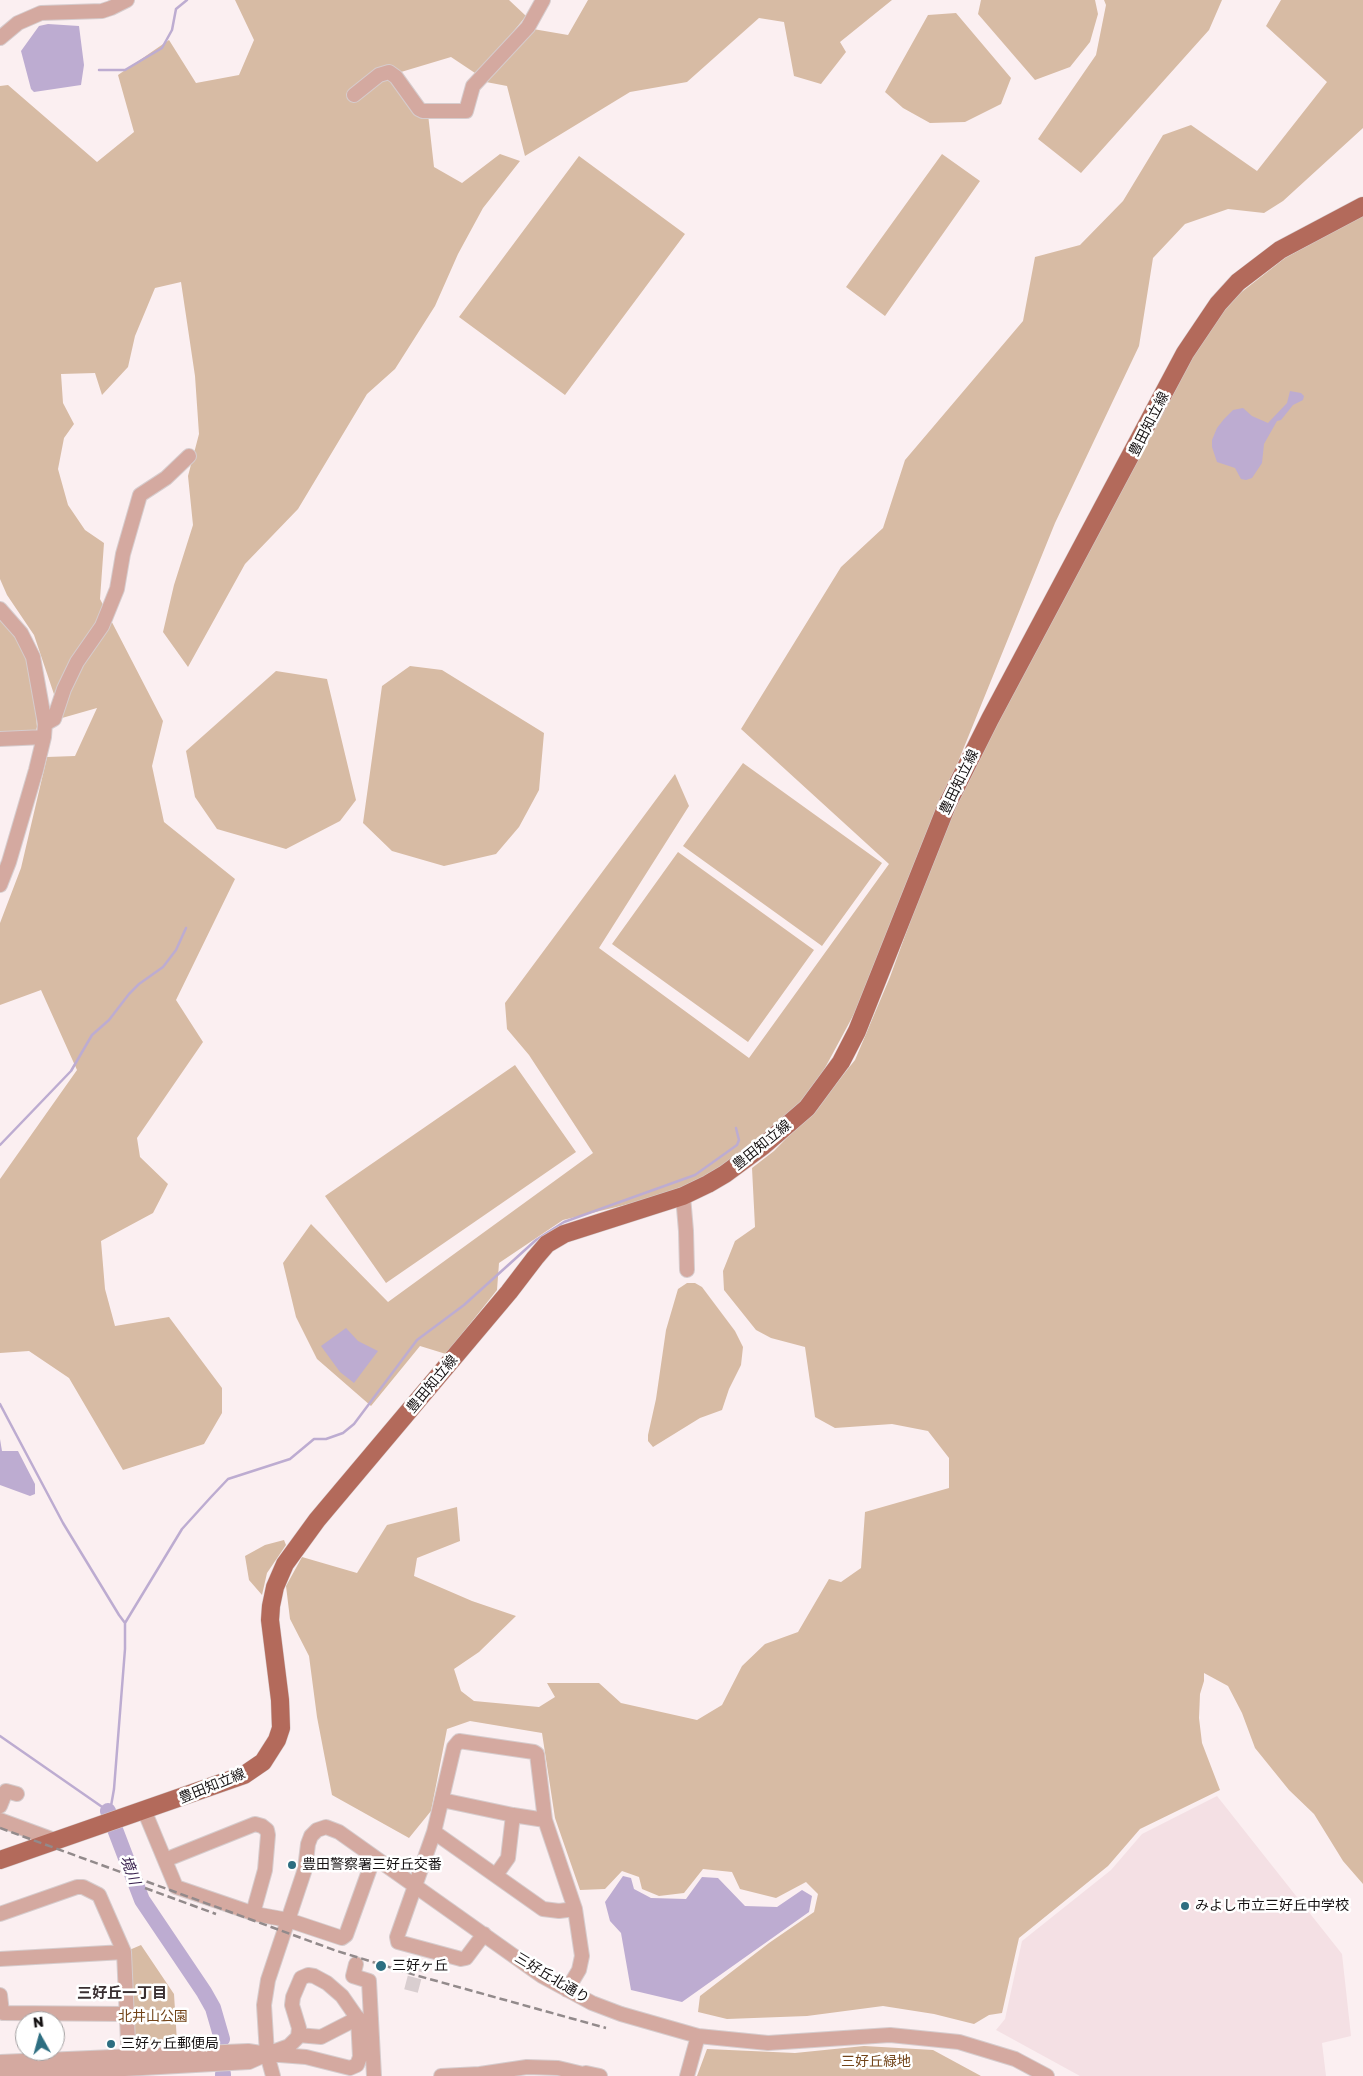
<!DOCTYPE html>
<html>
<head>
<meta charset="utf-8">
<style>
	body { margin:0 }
	#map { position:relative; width:1363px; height:2076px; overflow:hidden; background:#fbeff1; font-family:"Golos Text",sans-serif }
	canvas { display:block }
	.north { position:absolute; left:15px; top:2011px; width:50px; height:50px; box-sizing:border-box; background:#fff; border:1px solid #a2a0a1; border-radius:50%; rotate:353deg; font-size:14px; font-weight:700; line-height:20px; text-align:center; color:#161213 }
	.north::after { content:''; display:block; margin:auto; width:18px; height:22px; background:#2d6e81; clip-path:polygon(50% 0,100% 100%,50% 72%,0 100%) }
</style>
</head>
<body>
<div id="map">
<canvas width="1363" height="2076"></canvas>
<div class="north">N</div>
</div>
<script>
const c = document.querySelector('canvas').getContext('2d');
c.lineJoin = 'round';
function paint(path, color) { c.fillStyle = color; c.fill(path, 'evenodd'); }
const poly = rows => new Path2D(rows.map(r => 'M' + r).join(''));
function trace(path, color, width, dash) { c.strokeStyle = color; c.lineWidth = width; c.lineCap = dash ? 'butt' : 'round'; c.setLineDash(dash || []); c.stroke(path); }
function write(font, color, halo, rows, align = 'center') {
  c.font = font + ' "Golos Text","Noto Sans JP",sans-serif'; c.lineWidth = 5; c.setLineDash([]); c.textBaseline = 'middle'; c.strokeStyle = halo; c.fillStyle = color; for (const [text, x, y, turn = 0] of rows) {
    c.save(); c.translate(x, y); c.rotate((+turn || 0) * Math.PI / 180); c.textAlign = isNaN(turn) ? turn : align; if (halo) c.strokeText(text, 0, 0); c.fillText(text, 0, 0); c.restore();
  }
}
paint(poly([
	[1217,1796,1342,1954,1351,2036,1322,2043,1326,2076,1080,2076,996,2030,1005,2019,1022,1941,1111,1870,1142,1834]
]), '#f4e0e4');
paint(poly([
	[235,0,509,0,526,16,478,75,451,57,401,72,413,109,428,114,434,167,462,183,500,154,520,161,483,208,458,254,435,306,395,369,367,394,298,509,245,564,188,667,163,632,174,585,193,525,188,476,199,434,195,376,181,282,155,288,135,336,128,367,102,395,95,373,61,374,63,403,74,424,64,438,58,469,68,505,85,530,104,543,100,599,163,721,152,766,164,822,235,879,176,1000,203,1042,137,1138,140,1157,168,1184,153,1213,101,1241,105,1289,115,1326,169,1317,222,1388,222,1413,204,1444,123,1470,69,1378,29,1351,0,1353,0,1179,77,1070,41,990,0,1005,0,923,21,868,47,757,75,756,97,708,62,718,34,635,7,595,0,579,0,86,8,85,97,162,134,132,118,75,169,40,196,83,239,75,254,40],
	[588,0,892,0,840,42,846,52,821,84,794,76,784,22,759,18,687,82,630,92,525,156,507,86,486,82,533,29,568,35],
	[981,0,1095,0,1098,14,1090,42,1070,67,1035,80,978,14],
	[1104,0,1222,0,1209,30,1081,173,1038,139,1096,55,1106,5],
	[1281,0,1363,0,1363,128,1283,201,1264,213,1228,209,1185,224,1153,258,1139,346,1055,523,861,1001,812,1092,776,1125,705,1178,649,1199,563,1220,499,1263,497,1290,446,1354,420,1346,371,1406,317,1359,296,1317,283,1263,311,1224,388,1302,593,1153,529,1055,507,1029,505,1003,675,774,689,806,599,948,749,1058,889,864,741,729,841,567,883,528,905,460,1023,321,1035,257,1080,245,1123,201,1163,135,1191,125,1257,171,1327,82,1266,26],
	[956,13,1011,78,1001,104,965,122,930,123,903,108,885,92,928,15],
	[942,154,980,181,885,316,846,287],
	[579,156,685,234,565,395,459,317],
	[1363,215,1363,1884,1343,1861,1314,1814,1289,1790,1255,1748,1242,1713,1228,1686,1204,1673,1204,1681,1200,1694,1199,1718,1202,1743,1220,1790,1140,1829,1108,1866,1019,1938,1002,2013,989,2015,974,2024,934,2014,883,2006,807,2016,727,2019,698,2012,700,1996,769,1943,814,1912,818,1894,806,1882,776,1898,740,1889,732,1872,703,1869,684,1893,659,1896,642,1889,639,1877,622,1871,605,1889,580,1890,555,1818,542,1733,470,1721,447,1729,431,1811,409,1838,332,1795,317,1717,309,1656,290,1619,286,1586,302,1557,357,1573,387,1525,457,1507,460,1541,417,1558,414,1576,472,1601,516,1616,479,1652,454,1669,461,1691,474,1701,539,1707,555,1697,547,1683,599,1683,621,1703,697,1720,722,1705,742,1666,765,1644,798,1632,829,1579,841,1582,861,1568,865,1512,949,1488,949,1458,928,1431,892,1424,835,1428,815,1417,805,1347,771,1338,756,1330,724,1290,723,1271,735,1241,755,1227,752,1168,774,1151,818,1106,855,1060,890,977,949,815,1179,378,1225,305,1285,258],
	[0,615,13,633,24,652,30,671,36,715,37,727,35,734,0,736],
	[410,666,442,670,544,733,539,790,519,827,496,854,444,866,392,851,363,823,382,686],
	[276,671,327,679,356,800,340,821,286,849,217,829,195,797,186,751],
	[743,763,882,863,822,946,683,846],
	[678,852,814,950,748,1042,612,944],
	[515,1065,576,1152,386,1283,325,1196],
	[687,1283,695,1283,702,1287,735,1331,743,1347,741,1365,729,1389,722,1410,700,1418,653,1447,648,1441,648,1435,656,1399,666,1330,678,1289],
	[284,1540,286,1545,267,1573,262,1595,249,1580,245,1556,265,1545],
	[141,1945,174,1994,177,2042,141,2044,132,2040,127,1951],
	[864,2046,933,2050,981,2076,697,2076,707,2049,795,2053]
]), '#d7bba4');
paint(poly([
	[48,24,79,26,84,65,81,85,34,92,31,89,21,51,39,26],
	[1290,391,1301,393,1304,396,1303,400,1293,405,1281,420,1277,421,1264,444,1262,463,1252,478,1246,480,1241,479,1235,468,1217,462,1212,447,1212,440,1217,428,1224,419,1233,410,1243,408,1252,416,1268,423,1287,403],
	[346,1328,358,1341,378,1351,354,1383,340,1372,321,1346],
	[0,1439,2,1451,18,1451,35,1484,35,1494,30,1496,0,1485],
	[623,1876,631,1878,634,1889,651,1898,686,1899,702,1877,718,1878,745,1906,777,1907,802,1890,812,1896,809,1912,682,2002,631,1990,621,1933,610,1921,605,1902]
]), '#bdacd1');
trace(poly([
	[99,70,125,70,162,48,172,30,176,9,187,0],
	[0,1145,71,1071,92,1035,109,1020,129,994,139,984,163,967,176,950,186,928],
	[0,1404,63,1523,119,1615,125,1623],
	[0,1736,108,1811,111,1806,114,1789,125,1649,125,1623,182,1529,211,1497,228,1479,290,1459,314,1439,326,1439,343,1433,354,1424,417,1340,464,1305,536,1240,564,1222,695,1175,737,1145,739,1140,736,1128]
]), '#bdacd1', 2.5);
trace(poly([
	[108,1811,142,1900,204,1992,213,2008,222,2039],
	[223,2076,223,2074]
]), '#bdacd1', 16);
trace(poly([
	[411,1991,417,1968]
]), '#d9ced0', 14, [14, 7]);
const minor = poly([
	[0,38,18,23,41,13,102,11,111,8,127,0],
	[354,95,379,75,389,72,396,77,419,109,423,111,466,111,473,86,528,27,543,0],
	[0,609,21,633,33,657,45,724,44,737,36,770,9,862,0,885],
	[45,724,54,719,64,689,77,662,102,626,117,589,123,554,140,495,166,478,189,456],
	[0,739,44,737],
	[683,1196,686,1231,687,1270],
	[442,1800,513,1815,545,1820],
	[0,1806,6,1791,17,1794],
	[144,1810,176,1887,255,1914,288,1920,342,1938,346,1935,374,1857],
	[0,1820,57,1841],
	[434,1832,543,1909,559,1911,575,1909],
	[165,1860,255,1824,262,1826,267,1830,268,1835,265,1870,253,1913],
	[496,1875,508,1858,513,1815],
	[0,1914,77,1887,83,1887,99,1895,124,1952,129,2065],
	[484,1934,466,1958,461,1959,398,1942,397,1937,434,1832,454,1747,459,1741,534,1752,537,1754,545,1820,575,1909,582,1956,579,1970,567,1990],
	[0,1959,124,1952],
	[356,1964,353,1976,369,1981,374,2076],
	[0,1995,2,2012,3,2013,127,2014],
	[298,2035,321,2037,358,2018],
	[0,2062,248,2051,267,2054,306,2057,350,2068,357,2065,360,2057,358,2019,342,1996,327,1983,314,1976,308,1975,301,1978,293,1997,292,2005,299,2028,298,2037,289,2046,267,2054,249,2062,0,2076],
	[480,2074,527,2067,558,2068,583,2074],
	[273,2076,267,2054,264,2005,268,1980,305,1869,308,1844,311,1836,317,1830,326,1827,339,1832,542,1976,592,2003,621,2014,698,2036,768,2043,890,2035,959,2042,1015,2059,1047,2076],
	[441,2076,480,2074,482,2076],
	[582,2076,586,2073,600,2076],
	[687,2076,698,2036]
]);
const major = poly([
	[0,1860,244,1775,263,1762,277,1740,281,1728,280,1700,270,1620,271,1606,275,1587,285,1564,317,1520,509,1292,535,1258,547,1244,564,1234,683,1196,708,1184,725,1174,763,1146,807,1108,841,1062,857,1031,947,805,990,719,1185,353,1218,304,1238,282,1280,250,1363,206]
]);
trace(minor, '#d6cccd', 16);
trace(major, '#d6cccd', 19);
trace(minor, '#d4a9a0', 14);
trace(major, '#b36a5b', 18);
trace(poly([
	[0,1828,337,1951,415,1975,606,2028],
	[145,1888,216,1914]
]), '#928a8b', 2.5, [8, 4]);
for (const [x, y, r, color] of [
	[292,1865,5,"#2d6e81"],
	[1185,1906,5,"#2d6e81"],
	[381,1966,6,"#2d6e81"],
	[111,2044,5,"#2d6e81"]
]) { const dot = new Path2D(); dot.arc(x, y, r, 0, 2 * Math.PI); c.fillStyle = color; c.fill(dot); trace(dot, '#fff', 2); }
write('14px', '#161213', '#fff', [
	["豊田知立線",1149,424,-63],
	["豊田知立線",959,782,-64],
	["豊田知立線",762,1145,-39],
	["豊田知立線",432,1384,-50],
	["豊田知立線",212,1786,-22],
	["三好丘北通り",552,1978,31]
]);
write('14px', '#161213', '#fff', [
	["豊田警察署三好丘交番",302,1865],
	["みよし市立三好丘中学校",1195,1906],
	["三好ヶ丘",392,1966],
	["三好ヶ丘郵便局",121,2044]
], 'left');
write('14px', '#724419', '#fff', [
	["北井山公園",153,2017],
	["三好丘緑地",876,2062]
]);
write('italic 15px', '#361e4c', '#fff', [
	["境川",130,1870,69]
]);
write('bold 15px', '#392f31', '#fff', [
	["三好丘一丁目",122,1993]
]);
</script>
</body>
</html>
